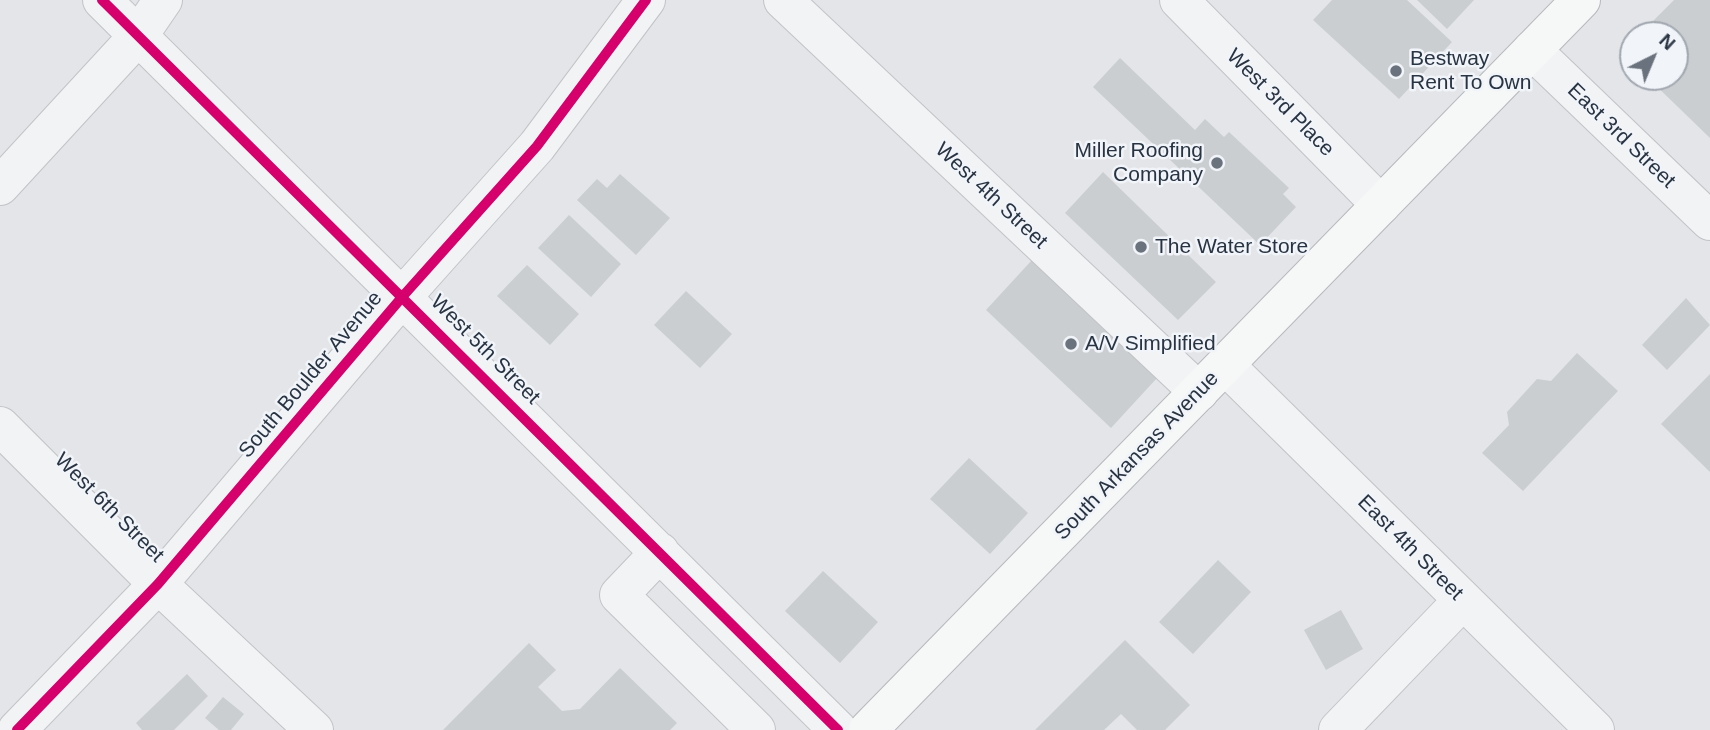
<!DOCTYPE html>
<html>
<head>
<meta charset="utf-8">
<style>
	body { margin:0 }
	#map { position:relative; width:1710px; height:730px; overflow:hidden; background:#e3e5e8; font-family:Helvetica,sans-serif }
	canvas { display:block }
	.north { position:absolute; left:1619px; top:21px; width:70px; height:70px; box-sizing:border-box; background:#f1f4f8; border:2px solid #a1a7b0; border-radius:50%; rotate:43deg; font-size:19px; font-weight:700; line-height:28px; text-align:center; color:#293443 }
	.north::after { content:''; display:block; margin:auto; width:24px; height:32px; background:#6a727d; clip-path:polygon(50% 0,100% 100%,50% 72%,0 100%) }
</style>
</head>
<body>
<div id="map">
<canvas width="1710" height="730"></canvas>
<div class="north">N</div>
</div>
<script>
const c = document.querySelector('canvas').getContext('2d');
c.lineJoin = 'round';
function paint(path, color) { c.fillStyle = color; c.fill(path, 'evenodd'); }
const poly = rows => new Path2D(rows.map(r => 'M' + r).join(''));
function trace(path, color, width, dash) { c.strokeStyle = color; c.lineWidth = width; c.lineCap = dash ? 'butt' : 'round'; c.setLineDash(dash || []); c.stroke(path); }
function write(font, color, halo, rows, align = 'center') {
  c.font = font + ' Helvetica,sans-serif'; c.lineWidth = 5; c.setLineDash([]); c.textBaseline = 'middle'; c.strokeStyle = halo; c.fillStyle = color; for (const [text, x, y, turn = 0] of rows) {
    c.save(); c.translate(x, y); c.rotate((+turn || 0) * Math.PI / 180); c.textAlign = isNaN(turn) ? turn : align; if (halo) c.strokeText(text, 0, 0); c.fillText(text, 0, 0); c.restore();
  }
}
paint(poly([
	[1332,0,1407,0,1452,42,1399,99,1313,20],
	[1417,0,1474,0,1447,29],
	[1674,0,1710,0,1710,138,1647,77,1675,77,1675,35,1639,35],
	[1633,41,1633,63,1622,53],
	[1120,58,1195,130,1205,119,1224,137,1229,132,1289,188,1283,194,1296,207,1260,245,1093,87],
	[1103,172,1216,282,1178,320,1065,213],
	[620,174,670,218,636,255,577,200,597,179,607,188],
	[569,215,621,264,591,297,538,248],
	[1032,260,1157,378,1111,428,986,310],
	[527,265,579,314,550,345,497,296],
	[686,291,732,334,700,368,654,325],
	[1686,298,1710,325,1667,370,1642,345],
	[1577,353,1618,391,1523,491,1482,453,1509,425,1507,412,1537,379,1551,381],
	[1710,374,1710,472,1661,424],
	[969,458,1028,513,990,554,930,499],
	[1218,560,1251,592,1193,654,1159,622],
	[823,571,878,622,840,663,785,611],
	[1341,610,1363,649,1326,670,1304,630],
	[1125,640,1190,705,1165,730,1137,730,1121,714,1104,730,1035,730],
	[529,643,556,670,538,687,562,711,580,709,620,668,677,723,670,730,443,730],
	[187,674,208,696,174,730,142,730,136,723],
	[223,697,244,714,231,730,219,730,205,718]
]), '#cbced1');
const minor = poly([
	[102,0,838,730],
	[783,0,1199,392],
	[1179,0,1381,205],
	[1532,50,1710,221],
	[0,186,139,35,163,0],
	[1225,365,1595,730],
	[0,426,158,584,314,730],
	[660,552,619,595,756,730],
	[17,730,158,584,403,296,537,146,646,0],
	[1338,730,1463,600]
]);
const highway = poly([
	[868,730,1581,0]
]);
trace(minor, '#c1c3c6', 40);
trace(highway, '#b5b9bd', 40);
trace(minor, '#f2f3f5', 38);
trace(highway, '#f6f7f7', 38);
trace(poly([
	[102,0,838,730],
	[17,730,158,584,403,296,537,146,646,0]
]), '#d6006c', 10);
for (const [x, y, r, color] of [
	[1396,71,7,"#6a727d"],
	[1217,163,7,"#6a727d"],
	[1141,247,7,"#6a727d"],
	[1071,344,7,"#6a727d"]
]) { const dot = new Path2D(); dot.arc(x, y, r, 0, 2 * Math.PI); c.fillStyle = color; c.fill(dot); trace(dot, '#f1f4f8', 2.5); }
write('21px', '#293443', '#f1f4f8', [
	["Bestway",1410,59],
	["Rent To Own",1410,83],
	["Miller Roofing",1203,151,"right"],
	["Company",1203,175,"right"],
	["The Water Store",1155,247],
	["A/V Simplified",1085,344]
], 'left');
write('21px', '#293443', '#f1f4f8', [
	["West 3rd Place",1280,103,45],
	["East 3rd Street",1621,136,44],
	["West 4th Street",991,196,43],
	["West 5th Street",485,350,45],
	["South Boulder Avenue",311,375,-50],
	["South Arkansas Avenue",1137,456,-46],
	["West 6th Street",109,508,45],
	["East 4th Street",1410,548,45]
]);
</script>
</body>
</html>
